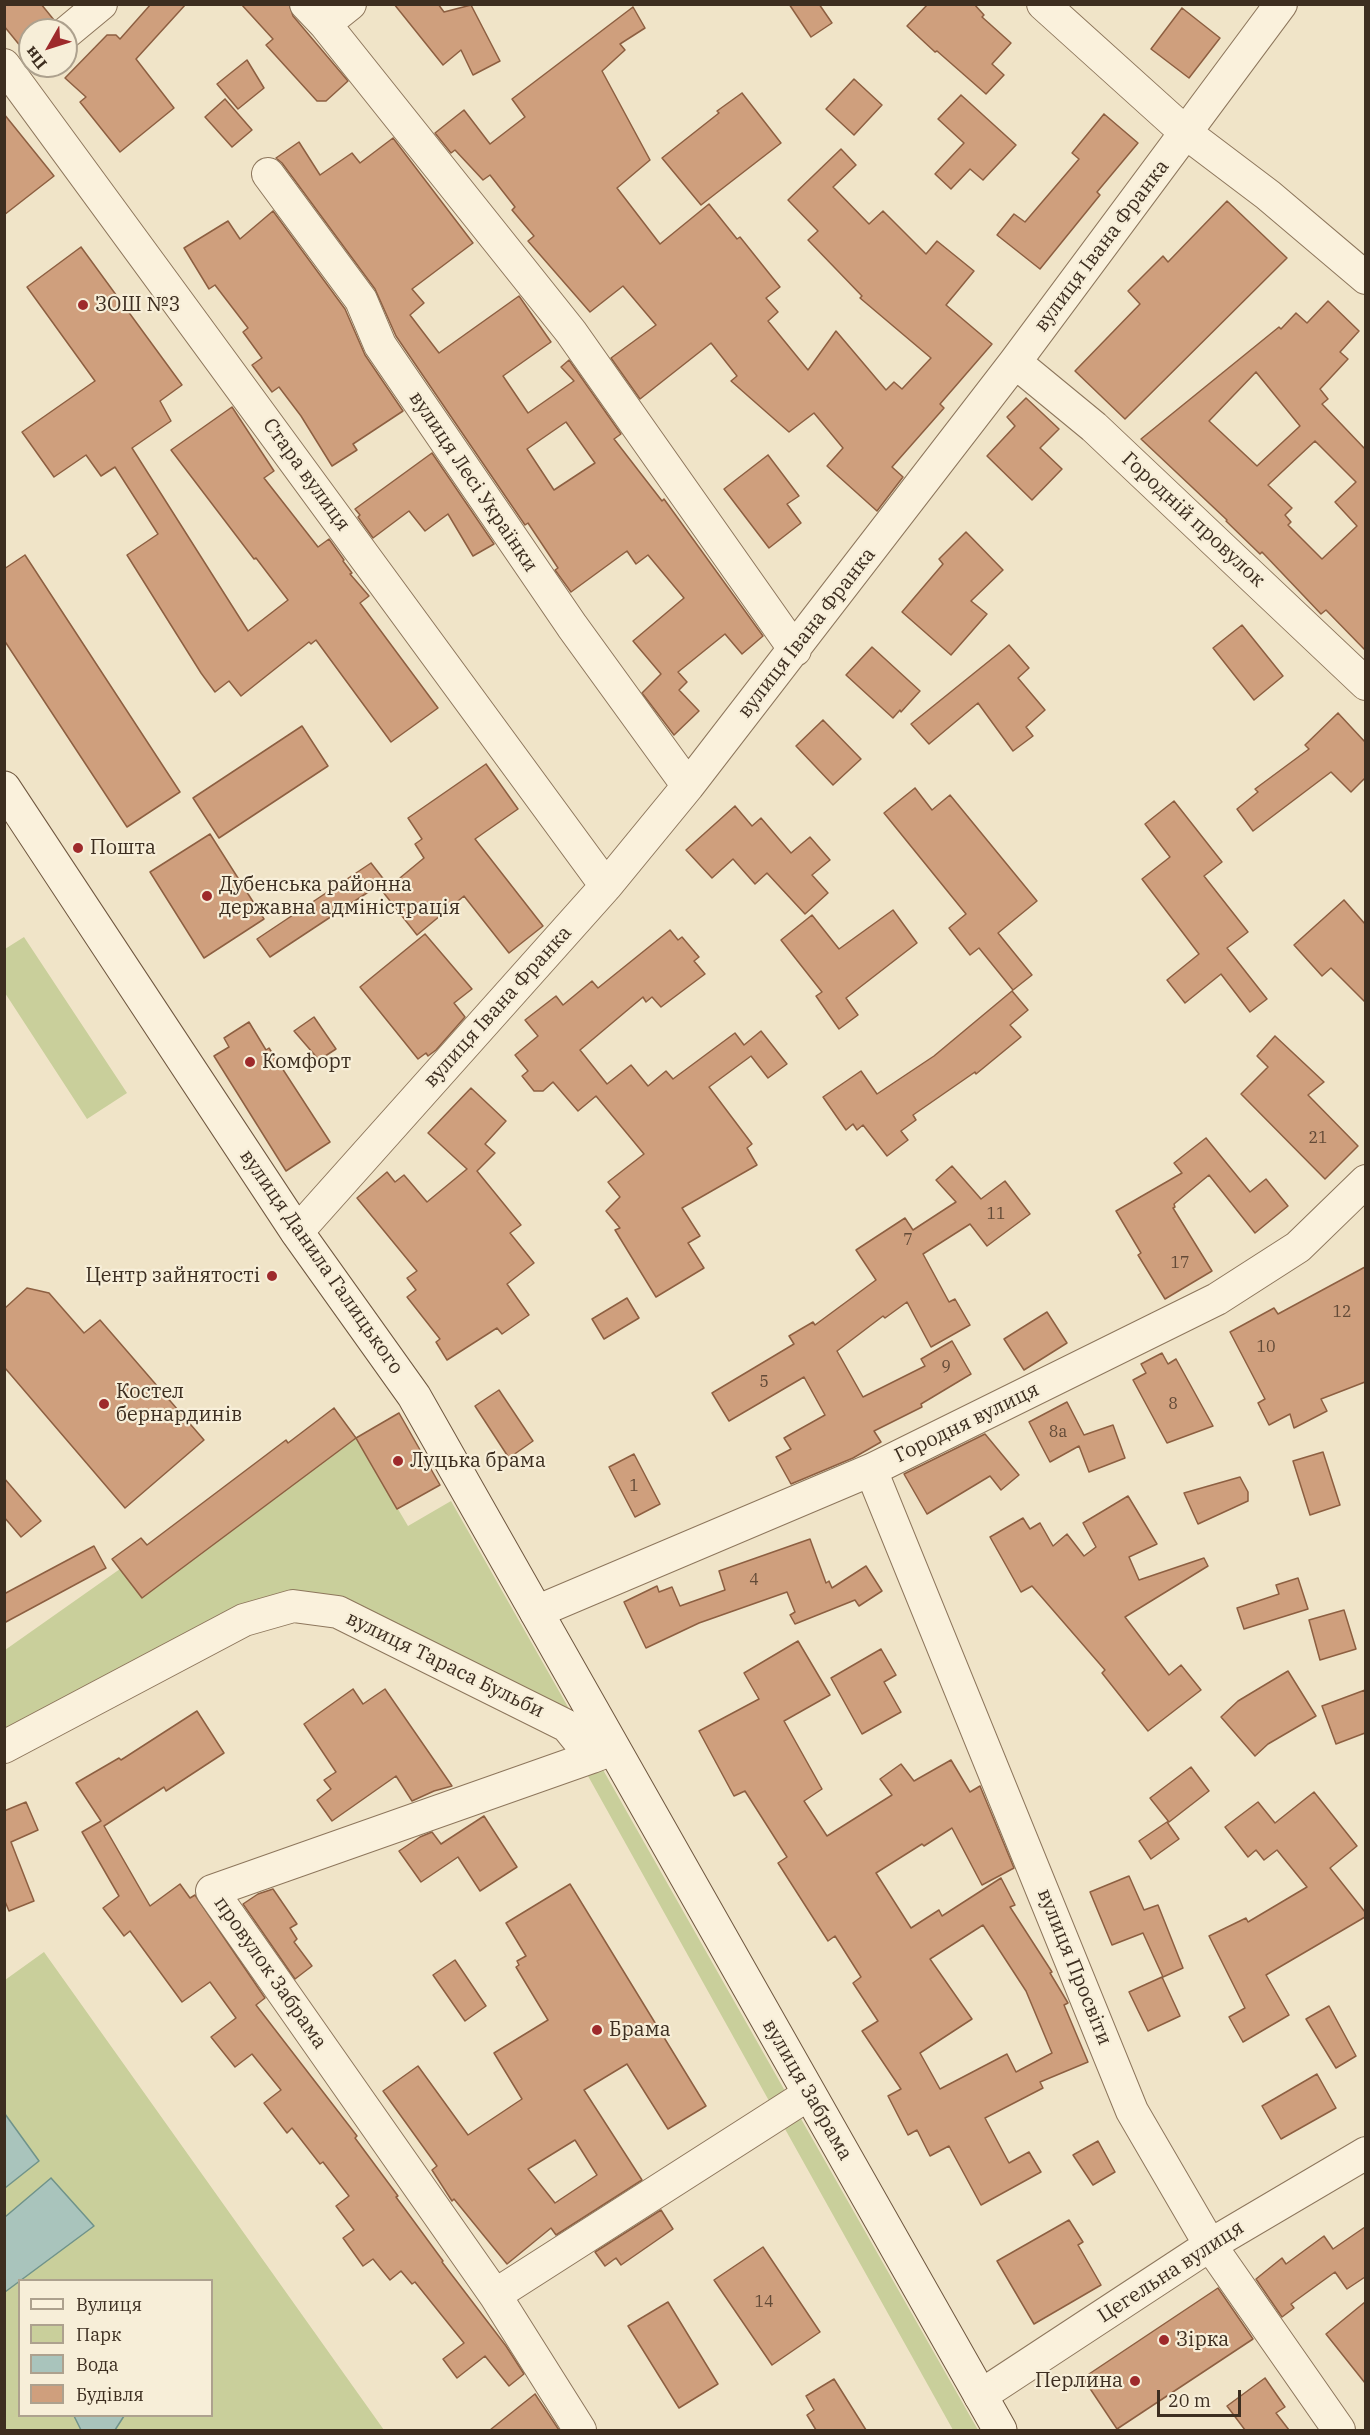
<!DOCTYPE html>
<html>
<head>
<meta charset="utf-8">
<style>
	body { margin:0 }
	#map { position:relative; width:1370px; height:2435px; overflow:hidden; background:#f0e4c8; font-family:"IBM Plex Serif",serif }
	canvas { display:block }
	.frame { position:absolute; inset:0; border:6px solid #3d2e20; pointer-events:none }
	.legend { position:absolute; left:18px; top:2279px; width:195px; height:138px; box-sizing:border-box; background:#f7eed8; border:2px solid #ada18e; margin:0; padding:8px 10px; list-style:none; font-size:18px; color:#3d2e20 }
	.legend li { display:flex; align-items:center; gap:12px; height:30px }
	.legend b { width:30px; border:2px solid #ada18e }
	.north { position:absolute; left:18px; top:18px; width:60px; height:60px; box-sizing:border-box; background:#f7eed8; border:2px solid #ada18e; border-radius:50%; rotate:231deg; font-size:16px; font-weight:700; line-height:24px; text-align:center; color:#3d2e20 }
	.north::after { content:''; display:block; margin:auto; width:21px; height:27px; background:#9e2a2b; clip-path:polygon(50% 0,100% 100%,50% 72%,0 100%) }
	.scale { position:absolute; left:1157px; top:2390px; width:84px; height:27px; box-sizing:border-box; border:3px solid #3d2e20; border-top:0; padding-left:8px; font-size:18px; line-height:21px; white-space:nowrap; color:#3d2e20; -webkit-text-stroke:4px #f7eed8; paint-order:stroke }
</style>
</head>
<body>
<div id="map">
<canvas width="1370" height="2435"></canvas>
<div class="frame"></div>
<ul class="legend">
<li><b style="height:8px;background:#faf1dc"></b>Вулиця</li>
<li><b style="height:16px;background:#c9cf9b"></b>Парк</li>
<li><b style="height:16px;background:#a9c4bc"></b>Вода</li>
<li><b style="height:16px;background:#cf9f7d"></b>Будівля</li>
</ul>
<div class="north">Пн</div>
<div class="scale">20 m</div>
</div>
<script>
const c = document.querySelector('canvas').getContext('2d');
c.lineJoin = 'round';
function paint(path, color) { c.fillStyle = color; c.fill(path, 'evenodd'); }
const poly = rows => new Path2D(rows.map(r => 'M' + r).join(''));
function trace(path, color, width, dash) { c.strokeStyle = color; c.lineWidth = width; c.lineCap = dash ? 'butt' : 'round'; c.setLineDash(dash || []); c.stroke(path); }
function write(font, color, halo, rows, align = 'center') {
  c.font = font + ' "IBM Plex Serif",serif'; c.lineWidth = 4.5; c.setLineDash([]); c.textBaseline = 'middle'; c.strokeStyle = halo; c.fillStyle = color; for (const [text, x, y, turn = 0] of rows) {
    c.save(); c.translate(x, y); c.rotate((+turn || 0) * Math.PI / 180); c.textAlign = isNaN(turn) ? turn : align; if (halo) c.strokeText(text, 0, 0); c.fillText(text, 0, 0); c.restore();
  }
}
paint(poly([
	[24,937,127,1093,87,1119,5,993,5,949],
	[356,1438,408,1526,451,1501,572,1714,292,1593,5,1733,5,1650,120,1569,142,1598],
	[602,1768,789,2098,773,2108,588,1776],
	[44,1952,384,2430,115,2430,124,2416,212,2416,212,2280,20,2280,94,2225,5,2217,5,2188,38,2161,5,2114,5,1980],
	[796,2110,978,2430,953,2430,780,2120],
	[19,2281,20,2416,74,2416,81,2430,5,2430,5,2292]
]), '#c9cf9b');
const water = poly([
	[5,2114,39,2161,5,2188,4,2188,5,2114],
	[51,2178,94,2226,5,2292,5,2217,51,2178],
	[74,2416,124,2416,115,2430,81,2430,74,2416]
]);
paint(water, '#a9c4bc');
trace(water, '#6f938a', 1.5);
const building = poly([
	[4,4,41,4,54,20,49,30,30,30,30,58,4,26,4,4],
	[151,4,186,4,136,59,174,108,120,152,80,102,86,97,65,78,107,35,116,35,120,39,151,4],
	[241,4,289,4,293,16,348,81,326,101,317,101,266,45,273,39,241,4],
	[394,4,438,4,444,12,471,5,500,61,473,75,461,50,443,65,394,4],
	[789,4,819,4,832,23,811,37,789,4],
	[928,4,974,4,984,15,982,17,1011,43,992,64,1004,75,986,94,937,51,935,52,907,26,928,4],
	[633,7,645,28,620,44,625,50,602,71,650,160,617,188,660,244,709,204,737,239,740,237,780,287,766,298,778,312,768,321,808,370,836,331,886,390,894,382,902,389,931,358,860,298,862,296,808,240,818,231,788,200,841,149,856,165,833,187,869,224,883,211,926,254,937,241,974,271,946,305,992,344,940,404,944,408,892,467,903,477,877,511,827,466,843,448,814,413,789,432,731,381,737,376,711,343,640,399,611,358,656,325,623,286,590,312,528,241,534,236,512,210,515,207,490,175,483,180,455,150,451,153,435,133,464,110,490,144,525,117,512,99,633,7],
	[1182,8,1220,38,1189,78,1151,49,1182,8],
	[247,60,264,88,238,109,217,84,247,60],
	[854,79,882,105,854,135,826,109,854,79],
	[742,93,781,143,701,205,662,158,719,113,717,111,742,93],
	[961,95,1016,145,983,180,970,169,951,189,935,174,964,143,938,119,961,95],
	[225,99,252,130,232,147,205,117,225,99],
	[4,114,54,176,4,215,4,114],
	[1104,114,1138,143,1097,192,1100,195,1040,269,997,235,1014,214,1025,222,1079,159,1072,153,1104,114],
	[393,138,473,243,412,289,424,303,410,315,439,353,519,296,551,342,503,376,528,413,574,381,561,367,569,360,621,434,614,439,662,501,664,499,763,636,742,654,725,634,678,672,687,682,679,690,699,711,674,735,642,693,661,674,633,641,684,598,648,555,636,564,627,551,571,592,555,570,558,568,528,523,525,525,396,336,375,289,282,163,276,158,299,142,320,175,352,153,360,163,393,138],
	[566,422,595,463,554,490,527,449,566,422],
	[1227,201,1287,258,1125,419,1075,371,1140,304,1128,291,1163,256,1168,262,1227,201],
	[273,211,345,309,365,355,403,411,353,444,357,450,332,466,301,416,279,387,272,392,252,365,262,358,243,332,248,328,215,285,209,289,184,248,228,221,240,239,273,211],
	[81,247,182,385,160,401,171,421,132,448,248,631,288,600,256,558,254,559,171,450,232,407,274,471,264,478,318,547,329,539,344,560,343,561,352,573,350,574,369,596,360,603,438,708,391,742,316,640,311,644,309,642,241,696,229,681,215,692,201,673,127,555,158,534,115,467,101,476,86,455,54,477,22,432,95,381,27,287,81,247],
	[1328,301,1359,331,1340,352,1348,359,1320,389,1328,399,1322,404,1365,449,1365,650,1326,610,1321,614,1262,552,1260,554,1226,521,1227,520,1141,439,1279,327,1281,329,1296,313,1307,323,1328,301],
	[1256,372,1300,426,1257,466,1209,421,1256,372],
	[1315,441,1356,482,1335,502,1357,526,1322,559,1288,525,1291,522,1285,515,1292,508,1268,485,1315,441],
	[1026,398,1059,429,1040,448,1062,469,1032,500,987,456,1015,426,1007,417,1026,398],
	[432,453,494,544,473,556,448,514,425,531,409,511,373,538,358,517,360,515,355,509,432,453],
	[768,455,799,496,787,504,801,523,769,548,724,489,768,455],
	[966,532,1003,570,971,601,987,614,951,655,902,612,943,564,939,559,966,532],
	[25,555,180,792,127,827,4,640,4,569,25,555],
	[1242,625,1283,676,1254,700,1213,648,1242,625],
	[1009,645,1029,668,1018,678,1045,710,1026,727,1033,736,1013,751,978,703,929,744,911,724,1009,645],
	[872,647,920,691,901,712,900,710,893,718,846,675,872,647],
	[1338,713,1365,742,1365,778,1351,792,1331,772,1253,831,1237,809,1258,792,1255,789,1309,749,1305,745,1338,713],
	[823,720,861,759,833,785,796,746,823,720],
	[302,726,328,766,219,838,193,798,302,726],
	[486,764,518,809,475,839,543,926,509,953,464,896,417,935,383,892,424,858,415,844,422,839,408,818,486,764],
	[915,788,932,810,950,795,1037,901,998,933,1032,975,1013,990,979,948,970,955,949,928,966,914,884,813,915,788],
	[1174,801,1222,862,1204,876,1248,932,1227,948,1267,999,1250,1012,1221,974,1185,1003,1167,980,1199,954,1142,879,1170,857,1145,824,1174,801],
	[735,806,752,826,761,818,791,853,810,837,830,860,812,875,828,893,805,914,767,873,755,884,733,859,712,878,686,850,735,806],
	[210,834,264,919,204,958,150,872,210,834],
	[371,863,385,881,270,957,257,939,371,863],
	[1344,900,1365,924,1365,1002,1331,968,1322,976,1294,945,1344,900],
	[893,910,917,943,846,998,858,1015,839,1029,816,996,822,992,781,940,812,915,839,949,893,910],
	[670,930,678,940,682,937,699,957,694,961,705,974,661,1007,652,997,646,1002,643,997,580,1050,607,1084,631,1065,648,1086,666,1071,673,1079,735,1033,744,1045,761,1031,787,1064,768,1078,751,1056,709,1087,752,1144,747,1148,757,1165,682,1208,700,1236,688,1243,704,1268,656,1297,615,1230,620,1228,606,1211,620,1197,608,1182,644,1154,596,1096,578,1111,553,1082,543,1091,534,1091,522,1076,528,1071,515,1055,538,1036,525,1020,556,996,563,1005,592,981,598,988,670,930],
	[425,934,472,989,454,1003,465,1017,436,1050,428,1056,426,1053,418,1059,360,987,425,934],
	[1012,991,1028,1010,1010,1025,1021,1037,976,1074,975,1072,913,1115,916,1120,901,1131,908,1140,887,1156,863,1125,857,1130,853,1124,846,1130,823,1097,861,1071,877,1094,934,1056,1012,991],
	[314,1017,336,1049,319,1060,294,1031,314,1017],
	[249,1022,266,1050,269,1048,330,1142,286,1171,214,1056,229,1047,224,1038,249,1022],
	[1275,1036,1324,1082,1308,1095,1358,1146,1325,1179,1241,1094,1268,1067,1257,1056,1275,1036],
	[471,1088,506,1121,485,1144,495,1153,477,1171,521,1225,510,1233,534,1263,507,1284,529,1315,502,1334,497,1328,447,1360,436,1342,440,1339,407,1297,416,1290,407,1278,417,1271,357,1198,387,1172,395,1182,404,1175,427,1202,467,1169,428,1133,471,1088],
	[1206,1138,1250,1192,1266,1179,1288,1206,1255,1233,1209,1175,1174,1204,1175,1207,1173,1208,1212,1271,1165,1299,1138,1255,1141,1253,1116,1211,1182,1173,1174,1163,1206,1138],
	[952,1166,981,1199,1005,1181,1030,1214,987,1246,970,1224,923,1254,949,1302,955,1299,970,1325,931,1347,907,1302,885,1318,883,1316,837,1351,863,1397,925,1366,921,1359,952,1341,971,1374,921,1404,922,1407,874,1431,881,1442,853,1458,791,1484,776,1457,791,1449,784,1438,825,1415,804,1377,729,1421,712,1393,794,1344,789,1336,813,1322,815,1325,876,1280,856,1250,905,1218,913,1230,956,1202,936,1180,952,1166],
	[1365,1267,1365,1382,1321,1399,1327,1411,1294,1428,1290,1414,1269,1425,1258,1403,1265,1399,1230,1332,1274,1308,1278,1314,1365,1267],
	[27,1288,49,1293,84,1333,100,1320,204,1440,125,1508,5,1368,4,1309,27,1288],
	[627,1298,639,1318,604,1339,592,1319,627,1298],
	[1047,1312,1067,1343,1024,1370,1004,1339,1047,1312],
	[1162,1353,1168,1364,1176,1359,1213,1426,1167,1443,1133,1380,1146,1373,1141,1364,1162,1353],
	[499,1390,533,1441,509,1458,475,1406,499,1390],
	[1067,1402,1084,1435,1113,1425,1125,1458,1089,1472,1079,1446,1050,1462,1029,1422,1067,1402],
	[334,1408,356,1438,142,1598,112,1559,141,1538,147,1545,286,1440,288,1443,334,1408],
	[399,1413,440,1485,397,1509,356,1438,399,1413],
	[985,1434,1019,1475,1001,1490,990,1476,927,1514,904,1474,985,1434],
	[1323,1452,1340,1505,1310,1515,1293,1461,1323,1452],
	[634,1454,660,1504,635,1517,609,1467,634,1454],
	[1240,1477,1248,1492,1248,1501,1198,1524,1184,1493,1240,1477],
	[4,1478,41,1521,21,1537,4,1517,4,1478],
	[1128,1496,1157,1544,1129,1557,1139,1580,1204,1558,1208,1566,1125,1617,1169,1675,1181,1665,1201,1690,1148,1731,1102,1673,1105,1670,1032,1586,1021,1592,990,1537,1023,1518,1030,1529,1040,1523,1053,1546,1067,1534,1084,1556,1096,1547,1083,1523,1128,1496],
	[810,1539,826,1583,829,1581,832,1588,866,1566,882,1591,859,1606,855,1600,795,1624,790,1615,795,1612,787,1592,699,1623,646,1648,624,1602,657,1586,659,1592,672,1587,680,1606,725,1590,719,1571,810,1539],
	[94,1546,106,1568,4,1623,4,1594,94,1546],
	[1298,1578,1308,1609,1244,1629,1237,1608,1279,1594,1276,1585,1298,1578],
	[1344,1610,1356,1649,1320,1660,1309,1620,1344,1610],
	[798,1641,830,1695,784,1721,822,1789,804,1801,827,1836,892,1795,880,1779,901,1764,914,1781,951,1760,970,1792,980,1786,1014,1868,982,1885,952,1828,924,1846,922,1844,876,1873,911,1928,939,1910,942,1916,1001,1878,1015,1905,1010,1907,1052,1972,1050,1973,1068,2003,1064,2005,1088,2062,1040,2082,1043,2088,985,2118,1009,2163,1029,2152,1041,2172,981,2205,949,2146,930,2156,917,2130,908,2135,888,2096,901,2089,862,2031,878,2021,853,1983,861,1977,835,1936,828,1941,778,1863,787,1857,745,1791,734,1796,699,1731,759,1699,744,1673,798,1641],
	[983,1925,1026,1991,1052,2053,1016,2072,1007,2054,940,2089,920,2053,972,2019,930,1959,983,1925],
	[881,1649,896,1675,884,1682,901,1712,862,1734,831,1678,881,1649],
	[1288,1671,1316,1716,1268,1744,1255,1756,1221,1717,1238,1701,1288,1671],
	[353,1689,363,1704,385,1689,452,1786,434,1791,412,1801,396,1776,332,1821,317,1800,331,1789,324,1780,336,1772,304,1724,353,1689],
	[1365,1690,1365,1733,1336,1744,1322,1706,1365,1690],
	[197,1711,224,1753,166,1791,164,1787,104,1826,150,1906,180,1884,190,1898,195,1895,265,1998,256,2005,357,2136,355,2138,398,2196,396,2197,443,2261,442,2262,506,2346,524,2374,509,2386,485,2356,457,2378,443,2359,464,2343,415,2282,412,2284,401,2271,390,2280,373,2259,363,2266,343,2238,354,2230,336,2206,349,2196,323,2162,320,2164,292,2128,287,2133,264,2103,281,2090,252,2054,235,2067,211,2037,236,2018,210,1982,182,2002,130,1931,124,1936,103,1908,119,1896,82,1832,101,1821,76,1783,119,1758,121,1760,197,1711],
	[1191,1767,1209,1791,1169,1822,1150,1798,1191,1767],
	[1314,1792,1357,1846,1330,1868,1365,1912,1365,1917,1266,1975,1289,2015,1243,2042,1229,2017,1245,2008,1209,1936,1246,1918,1248,1922,1307,1887,1277,1850,1264,1860,1256,1850,1248,1857,1225,1827,1258,1802,1275,1823,1314,1792],
	[26,1802,38,1830,11,1842,34,1901,9,1911,4,1899,4,1811,26,1802],
	[484,1816,517,1867,480,1891,458,1857,421,1882,399,1851,420,1837,432,1832,441,1844,484,1816],
	[1167,1822,1179,1839,1151,1859,1139,1841,1167,1822],
	[1129,1876,1144,1910,1158,1905,1183,1968,1163,1977,1143,1933,1112,1945,1090,1892,1129,1876],
	[570,1884,706,2106,668,2129,627,2064,584,2090,642,2180,556,2235,551,2228,507,2264,454,2199,452,2201,432,2170,437,2166,383,2091,418,2066,468,2135,522,2099,494,2053,548,2020,516,1967,519,1965,517,1961,526,1956,506,1923,570,1884],
	[575,2140,597,2175,555,2203,528,2169,575,2140],
	[273,1889,297,1924,290,1928,297,1939,294,1942,312,1966,295,1979,243,1904,258,1894,273,1889],
	[455,1960,486,2006,465,2021,433,1975,455,1960],
	[1162,1977,1180,2016,1148,2031,1129,1992,1162,1977],
	[1329,2006,1356,2056,1336,2068,1306,2019,1329,2006],
	[1317,2074,1336,2108,1281,2139,1262,2106,1317,2074],
	[1098,2141,1115,2172,1093,2185,1073,2155,1098,2141],
	[661,2210,673,2229,621,2265,616,2258,605,2266,595,2252,661,2210],
	[1069,2220,1083,2242,1078,2245,1101,2285,1034,2324,997,2261,1069,2220],
	[1365,2227,1365,2277,1347,2289,1335,2272,1291,2304,1294,2308,1282,2317,1256,2279,1282,2258,1286,2264,1324,2236,1333,2249,1365,2227],
	[763,2247,820,2332,772,2365,714,2280,763,2247],
	[1218,2288,1253,2339,1117,2429,1083,2378,1218,2288],
	[668,2302,718,2384,679,2408,628,2326,668,2302],
	[1365,2302,1365,2383,1326,2334,1365,2302],
	[1265,2378,1285,2407,1276,2413,1289,2430,1245,2430,1227,2406,1265,2378],
	[834,2379,866,2430,816,2430,807,2415,814,2410,806,2396,834,2379],
	[535,2394,559,2430,490,2430,535,2394]
]);
paint(building, '#cf9f7d');
trace(building, '#8d5f41', 1.5);
const minor = poly([
	[306,4,325,24,571,332,795,650],
	[1043,4,1186,133,1268,195,1366,278],
	[325,24,350,4],
	[66,33,101,4],
	[4,65,606,886],
	[268,174,361,300,380,345,572,626,688,786],
	[1015,362,1094,427,1366,684],
	[297,1232,606,886,688,786,1015,362,1281,4],
	[871,1470,1132,2111,1210,2245,1339,2430],
	[536,1612,871,1470,1217,1299,1298,1247,1366,1181],
	[4,1747,244,1620,293,1606,338,1612,567,1726,592,1757,610,1750],
	[495,2295,809,2094],
	[980,2396,1210,2245,1366,2153],
	[580,2430,495,2295,212,1891,592,1757]
]);
const secondary = poly([
	[4,788,297,1232,414,1396,1000,2430]
]);
trace(minor, '#8d765c', 34);
trace(secondary, '#6f573f', 35);
trace(minor, '#faf1dc', 32);
trace(secondary, '#faf1dc', 33);
for (const [x, y, r, color] of [
	[83,305,6,"#9e2a2b"],
	[78,848,6,"#9e2a2b"],
	[207,896,6,"#9e2a2b"],
	[250,1062,6,"#9e2a2b"],
	[272,1276,6,"#9e2a2b"],
	[104,1404,6,"#9e2a2b"],
	[398,1461,6,"#9e2a2b"],
	[597,2030,6,"#9e2a2b"],
	[1164,2340,6,"#9e2a2b"],
	[1135,2381,6,"#9e2a2b"]
]) { const dot = new Path2D(); dot.arc(x, y, r, 0, 2 * Math.PI); c.fillStyle = color; c.fill(dot); trace(dot, '#f7eed8', 2); }
write('16px', '#624a37', null, [
	["21",1318,1138],
	["11",996,1214],
	["7",908,1240],
	["17",1180,1263],
	["12",1342,1312],
	["10",1266,1347],
	["9",946,1367],
	["5",764,1382],
	["8",1173,1404],
	["8а",1058,1432],
	["1",634,1486],
	["4",754,1580],
	["14",764,2302]
]);
write('20px', '#3d2e20', '#f7eed8', [
	["вулиця Івана Франка",1102,246,-53],
	["Стара вулиця",306,475,54],
	["вулиця Лесі Українки",473,482,56],
	["Городній провулок",1193,520,43],
	["вулиця Івана Франка",807,633,-52],
	["вулиця Івана Франка",498,1007,-48],
	["вулиця Данила Галицького",321,1262,55],
	["Городня вулиця",967,1423,-26],
	["вулиця Тараса Бульби",445,1665,26],
	["вулиця Просвіти",1074,1967,68],
	["провулок Забрама",270,1973,55],
	["вулиця Забрама",807,2090,60],
	["Цегельна вулиця",1171,2272,-33]
]);
write('20px', '#3d2e20', '#f7eed8', [
	["ЗОШ №3",95,305],
	["Пошта",90,848],
	["Дубенська районна",219,885],
	["державна адміністрація",219,908],
	["Комфорт",262,1062],
	["Центр зайнятості",260,1276,"right"],
	["Костел",116,1392],
	["бернардинів",116,1415],
	["Луцька брама",410,1461],
	["Брама",609,2030],
	["Зірка",1176,2340],
	["Перлина",1123,2381,"right"]
], 'left');
</script>
</body>
</html>
